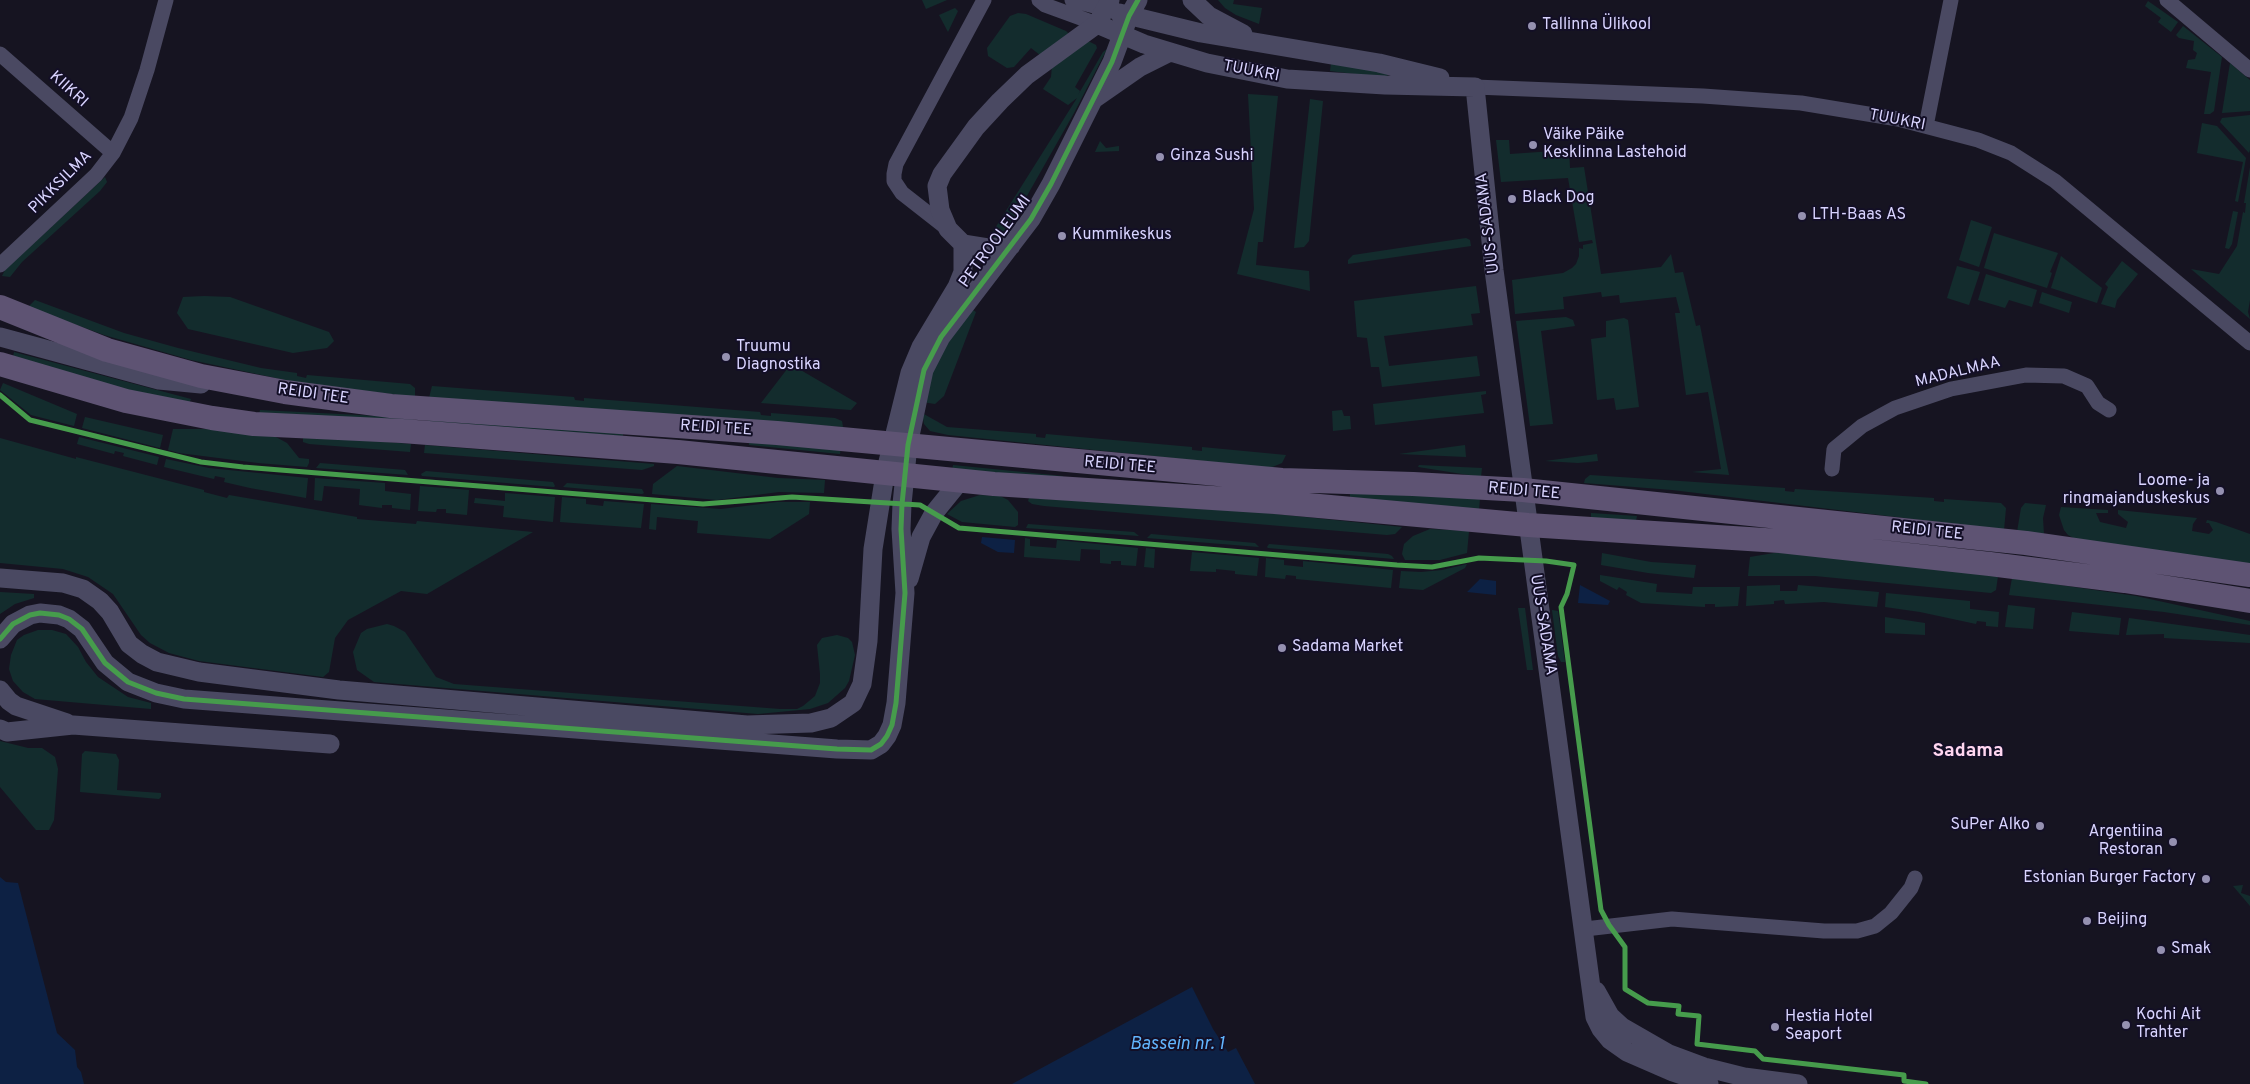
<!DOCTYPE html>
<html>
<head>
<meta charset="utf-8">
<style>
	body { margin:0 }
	canvas { display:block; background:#161421 }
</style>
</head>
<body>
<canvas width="2250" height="1084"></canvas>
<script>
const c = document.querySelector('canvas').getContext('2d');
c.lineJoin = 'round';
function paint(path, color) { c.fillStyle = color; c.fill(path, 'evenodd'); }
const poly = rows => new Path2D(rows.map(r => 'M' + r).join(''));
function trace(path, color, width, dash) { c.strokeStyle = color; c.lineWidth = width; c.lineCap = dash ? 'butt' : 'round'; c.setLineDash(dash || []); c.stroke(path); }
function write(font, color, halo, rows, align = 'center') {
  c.font = font + ' Overpass,sans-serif'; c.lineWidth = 4; c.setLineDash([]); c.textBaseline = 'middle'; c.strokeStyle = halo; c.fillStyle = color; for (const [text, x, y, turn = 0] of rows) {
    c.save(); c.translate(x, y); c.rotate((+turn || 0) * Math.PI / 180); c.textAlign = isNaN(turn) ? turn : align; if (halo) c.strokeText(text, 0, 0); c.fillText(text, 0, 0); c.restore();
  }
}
paint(poly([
	[922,0,947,0,926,9],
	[1218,0,1234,0,1233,4,1262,8,1259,24,1236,15,1225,8],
	[2148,1,2178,22,2171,32,2158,22,2161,18,2145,6],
	[955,8,958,11,948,32,939,15],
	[1018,13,1026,14,1066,31,1070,35,1040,55,1031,48,1014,67,1007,68,988,56,987,48,1010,16],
	[2183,26,2222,57,2214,111,2210,114,2204,114,2211,72,2186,68,2188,60,2195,59,2197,53,2193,50,2194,41,2179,38,2176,35],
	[1088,41,1096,45,1097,48,1075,87,1080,91,1078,95,1103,52,1107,49,1074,113,1011,224,999,237,987,241,1077,98,1068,105,1043,89,1051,77,1052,66],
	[1331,63,1388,73,1387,78,1330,71],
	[2230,63,2250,80,2250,111,2222,113],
	[1248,94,1278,96,1263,242,1258,242,1256,265,1309,271,1310,291,1237,274,1254,209],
	[1310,99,1323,101,1309,241,1304,247,1294,248],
	[2250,115,2250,150,2249,153,2220,122,2222,118],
	[2202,123,2217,126,2246,158,2238,202,2235,201,2243,162,2197,153],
	[1496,140,1509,140,1510,154,1569,150,1570,168,1584,167,1601,274,1661,267,1671,254,1675,273,1683,272,1696,326,1700,325,1729,475,1692,472,1721,469,1708,392,1686,395,1675,313,1680,313,1676,297,1620,303,1619,295,1602,297,1601,292,1563,297,1564,309,1515,314,1512,280,1563,273,1572,268,1576,264,1579,256,1579,248,1583,249,1583,245,1593,243,1592,240,1579,242,1568,178,1501,182],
	[1100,141,1106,148,1119,146,1119,151,1095,152],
	[2250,167,2250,300,2248,312,2250,319,2191,269,2219,274,2237,246,2243,212,2245,213,2246,203,2244,203],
	[105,177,107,182,100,191,22,262,10,277,2,276,5,270],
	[2233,211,2238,212,2232,244,2229,249,2225,248],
	[1971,220,1992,227,1979,267,1959,260],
	[1994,233,2058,253,2050,272,2052,273,2047,288,1984,268],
	[1466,238,1470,240,1471,246,1348,264,1348,260,1353,255],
	[2061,256,2102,288,2097,303,2051,288],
	[2122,261,2138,274,2117,300,2115,308,2101,304,2108,287,2105,284],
	[1957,266,1980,272,1969,305,1947,298],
	[1986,274,2037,290,2032,307,2009,300,2005,308,1978,300],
	[1476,286,1480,313,1471,314,1473,325,1384,336,1389,366,1477,356,1480,376,1382,387,1379,367,1371,367,1367,338,1357,337,1354,301],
	[2042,292,2072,302,2069,313,2039,303],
	[204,296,230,297,329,332,334,341,327,348,293,353,188,329,177,313,183,297],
	[35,300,124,333,178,348,261,368,297,373,297,376,306,378,307,375,410,384,415,388,415,397,299,383,191,360,104,335,28,307],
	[973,310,976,312,944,396,935,404,922,402,938,353],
	[1566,317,1573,320,1575,326,1541,331,1553,424,1530,426,1516,321],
	[1624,318,1628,320,1639,407,1616,410,1614,398,1597,400,1591,339,1606,337,1606,321],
	[14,352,191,399,189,404,127,391,13,357],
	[791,364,804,372,857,403,851,410,761,403],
	[3,383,77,414,74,426,31,415,0,390],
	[432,386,574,397,575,400,584,401,584,398,760,412,761,415,771,416,771,413,835,418,842,421,843,427,429,398],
	[1486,391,1486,394,1481,395,1484,413,1375,425,1373,404],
	[260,410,360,415,413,418,412,423,259,414],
	[1342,410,1344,416,1350,416,1351,429,1333,431,1332,411],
	[922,413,947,427,1036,434,1036,437,1045,438,1046,434,1192,447,1192,450,1202,451,1202,447,1286,455,1282,463,1270,468,948,435,930,431,924,424],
	[85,417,163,435,160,448,82,428],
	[428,419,623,432,623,437,427,424],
	[173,429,211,429,274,436,287,443,299,458,309,459,309,463,307,467,258,463,179,453,168,450],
	[79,437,159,457,157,465,123,456,124,453,115,451,114,454,77,444],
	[0,438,76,459,76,457,204,490,204,492,227,498,229,495,357,517,357,519,416,524,417,521,533,532,427,594,401,591,348,620,335,638,329,672,323,677,199,661,169,653,150,643,141,635,113,594,88,577,63,569,0,563],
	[303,438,376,441,411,444,410,452,309,444,303,442],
	[749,441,841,448,840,454,749,445],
	[425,445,654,464,654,466,642,470,424,453],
	[1465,445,1466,457,1399,454],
	[1597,454,1598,461,1578,463,1545,461],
	[166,459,209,468,308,478,306,498,250,488,224,482,225,478,215,476,214,479,164,467],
	[320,463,405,470,408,475,316,468],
	[953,465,1063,476,1062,480,952,471],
	[1419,465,1482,468,1481,477,1418,467],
	[677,466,778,478,825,480,824,493,779,492,717,500,652,494,653,484],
	[426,471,553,482,555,486,554,487,422,476,421,474],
	[1590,475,1785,488,1785,491,1794,492,1795,489,1934,498,1934,501,1944,502,1944,499,2001,503,2006,508,2004,530,1672,490,1584,483,1585,479],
	[315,478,385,483,385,491,411,494,410,510,392,508,392,505,382,505,382,508,359,505,360,489,324,486,322,501,314,500],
	[567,483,642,489,644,493,642,494,563,487],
	[420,486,469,490,467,515,446,513,446,509,437,509,436,512,418,511],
	[505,493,555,497,553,522,503,517,504,506,474,503,475,498,505,501],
	[1350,493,1480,498,1479,511,1350,498],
	[980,495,1000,496,1008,500,1018,512,1018,525,1015,527,962,522,947,514,961,501],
	[562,497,586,499,586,504,603,506,604,501,644,504,641,528,560,522],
	[1029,498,1257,512,1402,527,1395,534,1387,535,1044,506,1032,504,1028,501],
	[777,502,810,502,809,514,770,539,697,533,698,521,657,517,656,530,649,529,651,504,721,509],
	[2025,503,2046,505,2043,518,2044,535,2017,532,2021,508],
	[2061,507,2108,510,2108,513,2096,513,2100,522,2126,528,2128,522,2118,514,2118,510,2197,518,2193,524,2192,531,2209,534,2213,530,2209,523,2206,523,2207,520,2216,522,2250,534,2250,564,2075,539,2068,535,2064,530,2059,515],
	[1591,513,1637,516,1636,521,1591,518],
	[1028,524,1134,532,1139,536,1026,528],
	[1430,529,1469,531,1467,553,1440,560,1405,560,1402,554,1404,544,1413,536],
	[1151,534,1255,543,1259,547,1147,538],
	[1025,538,1030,539,1030,546,1056,548,1057,540,1138,548,1136,566,1121,565,1121,561,1111,561,1111,564,1100,563,1100,550,1081,549,1080,561,1024,557],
	[1269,544,1388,554,1392,556,1394,559,1268,548,1267,547],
	[1146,548,1155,549,1154,568,1144,567],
	[1192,552,1259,558,1257,576,1235,574,1235,571,1216,569,1216,572,1190,571],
	[1780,552,1998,576,1996,590,1991,593,1815,576,1748,576,1750,557],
	[1602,553,1651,562,1696,565,1694,578,1648,573,1601,565],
	[1266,558,1284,560,1284,565,1303,567,1303,561,1393,570,1391,588,1296,579,1296,576,1286,575,1285,579,1265,577],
	[1467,564,1465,568,1423,590,1399,588,1401,571,1421,572,1442,570],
	[1600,575,1657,584,1656,592,1692,594,1693,587,1740,587,1738,606,1715,607,1715,604,1705,604,1705,607,1641,603,1626,595,1627,592,1619,587,1617,590,1600,581],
	[2012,578,2136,596,2250,621,2250,625,2164,612,2009,595],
	[1780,585,1780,591,1797,591,1798,585,1879,592,1877,607,1824,602,1785,604,1784,600,1774,601,1774,604,1746,606,1747,586],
	[0,592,34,594,34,598,15,604,0,614],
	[1886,593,1970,601,1970,609,1999,612,1998,627,1986,626,1986,622,1977,621,1976,624,1920,612,1885,607],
	[2008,605,2035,608,2033,629,2005,627],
	[1518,608,1525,608,1533,670,1527,670],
	[1552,610,1558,611,1565,662,1561,662,1558,656],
	[2072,612,2121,618,2119,635,2069,631],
	[1885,617,1925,623,1925,635,1885,633],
	[2129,618,2250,635,2250,643,2164,638,2164,634,2126,635],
	[387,624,394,626,405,632,436,677,454,684,780,709,797,709,803,706,815,696,820,683,820,674,817,645,822,638,837,635,848,638,852,642,855,655,849,681,845,688,828,703,810,709,758,714,374,682,357,670,353,652,361,633,367,629],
	[38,630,52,630,66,634,78,647,86,662,98,677,128,697,151,703,151,709,35,699,23,692,13,681,9,669,11,655,17,640,24,635],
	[0,741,28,748,42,748,55,757,58,769,54,820,49,830,36,830,0,787],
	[85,751,116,754,119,760,117,790,161,793,161,797,159,799,80,792,82,754],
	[2243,885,2241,893,2250,896,2250,906,2233,886]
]), '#132c2d');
paint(poly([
	[982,537,1015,540,1014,553,998,552,981,543],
	[1480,579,1496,581,1496,595,1467,592],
	[1580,585,1610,601,1608,605,1578,603],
	[0,877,6,882,18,883,57,1033,75,1050,77,1067,81,1072,84,1084,0,1084],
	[1192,987,1213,1029,1228,1052,1236,1048,1255,1084,1012,1084]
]), '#0d2144');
trace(poly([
	[1039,0,1045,5,1097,24],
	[1072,0,1105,9],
	[2167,0,2250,70],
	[0,54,113,153],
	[1475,87,1703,96,1801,103,1898,119,1978,140,2011,153,2055,181,2250,343],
	[1926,126,1951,0],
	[948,229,902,193,894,181,894,174,896,164,984,0],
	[0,265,96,175,113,153,131,118,147,70,166,0],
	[1832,469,1834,449,1862,426,1895,408,1951,389,2026,375,2064,376,2087,386,2098,403,2109,410],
	[1585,929,1672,919,1824,931,1857,931,1875,926,1891,913,1911,888,1915,878]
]), '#4a4962', 15);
trace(poly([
	[1192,0,1209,16,1243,34],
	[1119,13,1201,33,1379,63,1440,78],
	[1097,24,1144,44,1207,63,1287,79,1385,85,1475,87],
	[1475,87,1494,270,1595,1017,1601,1029,1610,1040,1627,1052,1673,1072,1709,1084],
	[1094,99,1140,67,1170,52],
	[963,244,988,248,1011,246],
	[0,337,159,380,201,384],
	[0,578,63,583,83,589,100,601,110,612,129,644,142,654,157,662,199,672,339,690,747,725,811,723,831,718,853,703,862,684,868,641,873,549,885,474,910,373,921,347,957,287,963,272,963,244,948,229,940,210,937,186,942,174,976,127,1000,101,1027,75,1097,24,1110,0],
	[909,579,921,537,934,513,960,481],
	[0,639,13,624,30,615,40,613,59,615,69,619,82,629,105,663,128,682,156,693,184,699,837,749,871,750,881,744,887,736,892,725,896,703,905,593,901,529,902,504,908,445,924,370,941,337,1031,219,1051,184,1112,62,1129,16,1138,0],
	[0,690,9,701,16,706,67,723],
	[0,729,7,732,73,725,330,744],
	[1596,991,1610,1016,1622,1027,1669,1054,1704,1067,1744,1077,1798,1084]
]), '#4a4962', 19);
trace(poly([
	[0,307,107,350,201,376,285,392,391,406,777,433,1282,480,1413,484,1523,490,2026,543,2250,575],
	[0,364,126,401,212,418,254,424,402,431,678,452,994,484,1275,502,1528,525,1780,541,1990,564,2125,581,2250,601]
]), '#5e5373', 24);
trace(poly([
	[0,395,30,420,201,462,243,467,703,504,792,497,920,505,959,528,1397,565,1432,567,1479,558,1546,561,1574,565,1567,594,1561,607,1601,910,1609,925,1625,947,1625,989,1648,1003,1679,1006,1678,1014,1699,1016,1697,1044,1755,1051,1763,1059,1904,1075,1904,1081,1926,1084],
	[0,639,13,624,30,615,40,613,59,615,69,619,82,629,105,663,128,682,156,693,184,699,837,749,871,750,881,744,887,736,892,725,896,703,905,593,901,529,902,504,908,445,924,370,941,337,1031,219,1051,184,1112,62,1129,16,1138,0]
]), '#469c4c', 5);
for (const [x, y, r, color] of [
	[1532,26,5,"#9591b1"],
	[1533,145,5,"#9591b1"],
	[1160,157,5,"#9591b1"],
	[1512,199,5,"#9591b1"],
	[1802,216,5,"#9591b1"],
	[1062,236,5,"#9591b1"],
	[726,357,5,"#9591b1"],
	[2220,491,5,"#9591b1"],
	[1282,648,5,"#9591b1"],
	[2040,826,5,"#9591b1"],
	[2173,842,5,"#9591b1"],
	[2206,879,5,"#9591b1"],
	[2087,921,5,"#9591b1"],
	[2161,950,5,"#9591b1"],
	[2126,1025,5,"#9591b1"],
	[1775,1027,5,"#9591b1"]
]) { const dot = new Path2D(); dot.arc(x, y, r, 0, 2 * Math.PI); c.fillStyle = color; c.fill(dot); trace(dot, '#130f26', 2); }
write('16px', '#d9d4ff', '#130f26', [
	["Tallinna Ülikool",1542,26],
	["Väike Päike",1543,136],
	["Kesklinna Lastehoid",1543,154],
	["Ginza Sushi",1170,157],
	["Black Dog",1522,199],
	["LTH-Baas AS",1812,216],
	["Kummikeskus",1072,236],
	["Truumu",736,348],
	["Diagnostika",736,366],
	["Loome- ja",2210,482,"right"],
	["ringmajanduskeskus",2210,500,"right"],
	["Sadama Market",1292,648],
	["SuPer Alko",2030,826,"right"],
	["Argentiina",2163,833,"right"],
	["Restoran",2163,851,"right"],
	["Estonian Burger Factory",2196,879,"right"],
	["Beijing",2097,921],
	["Smak",2171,950],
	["Kochi Ait",2136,1016],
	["Trahter",2136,1034],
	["Hestia Hotel",1785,1018],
	["Seaport",1785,1036]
], 'left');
write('16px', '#d9d4ff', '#130f26', [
	["TUUKRI",1251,72,11],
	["KIIKRI",68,90,42],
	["TUUKRI",1897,121,11],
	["PIKKSILMA",61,183,-45],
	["UUS-SADAMA",1489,223,-97],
	["PETROOLEUMI",996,242,-54],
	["MADALMAA",1958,373,-14],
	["REIDI TEE",313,395,8],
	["REIDI TEE",716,429,4],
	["REIDI TEE",1120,466,5],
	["REIDI TEE",1524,492,5],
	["REIDI TEE",1927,532,6],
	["UUS-SADAMA",1542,625,81]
]);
write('italic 18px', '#62b6ff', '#130f26', [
	["Bassein nr. 1",1177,1045]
]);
write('bold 19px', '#ffd6f0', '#130f26', [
	["Sadama",1968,752]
]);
</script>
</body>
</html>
